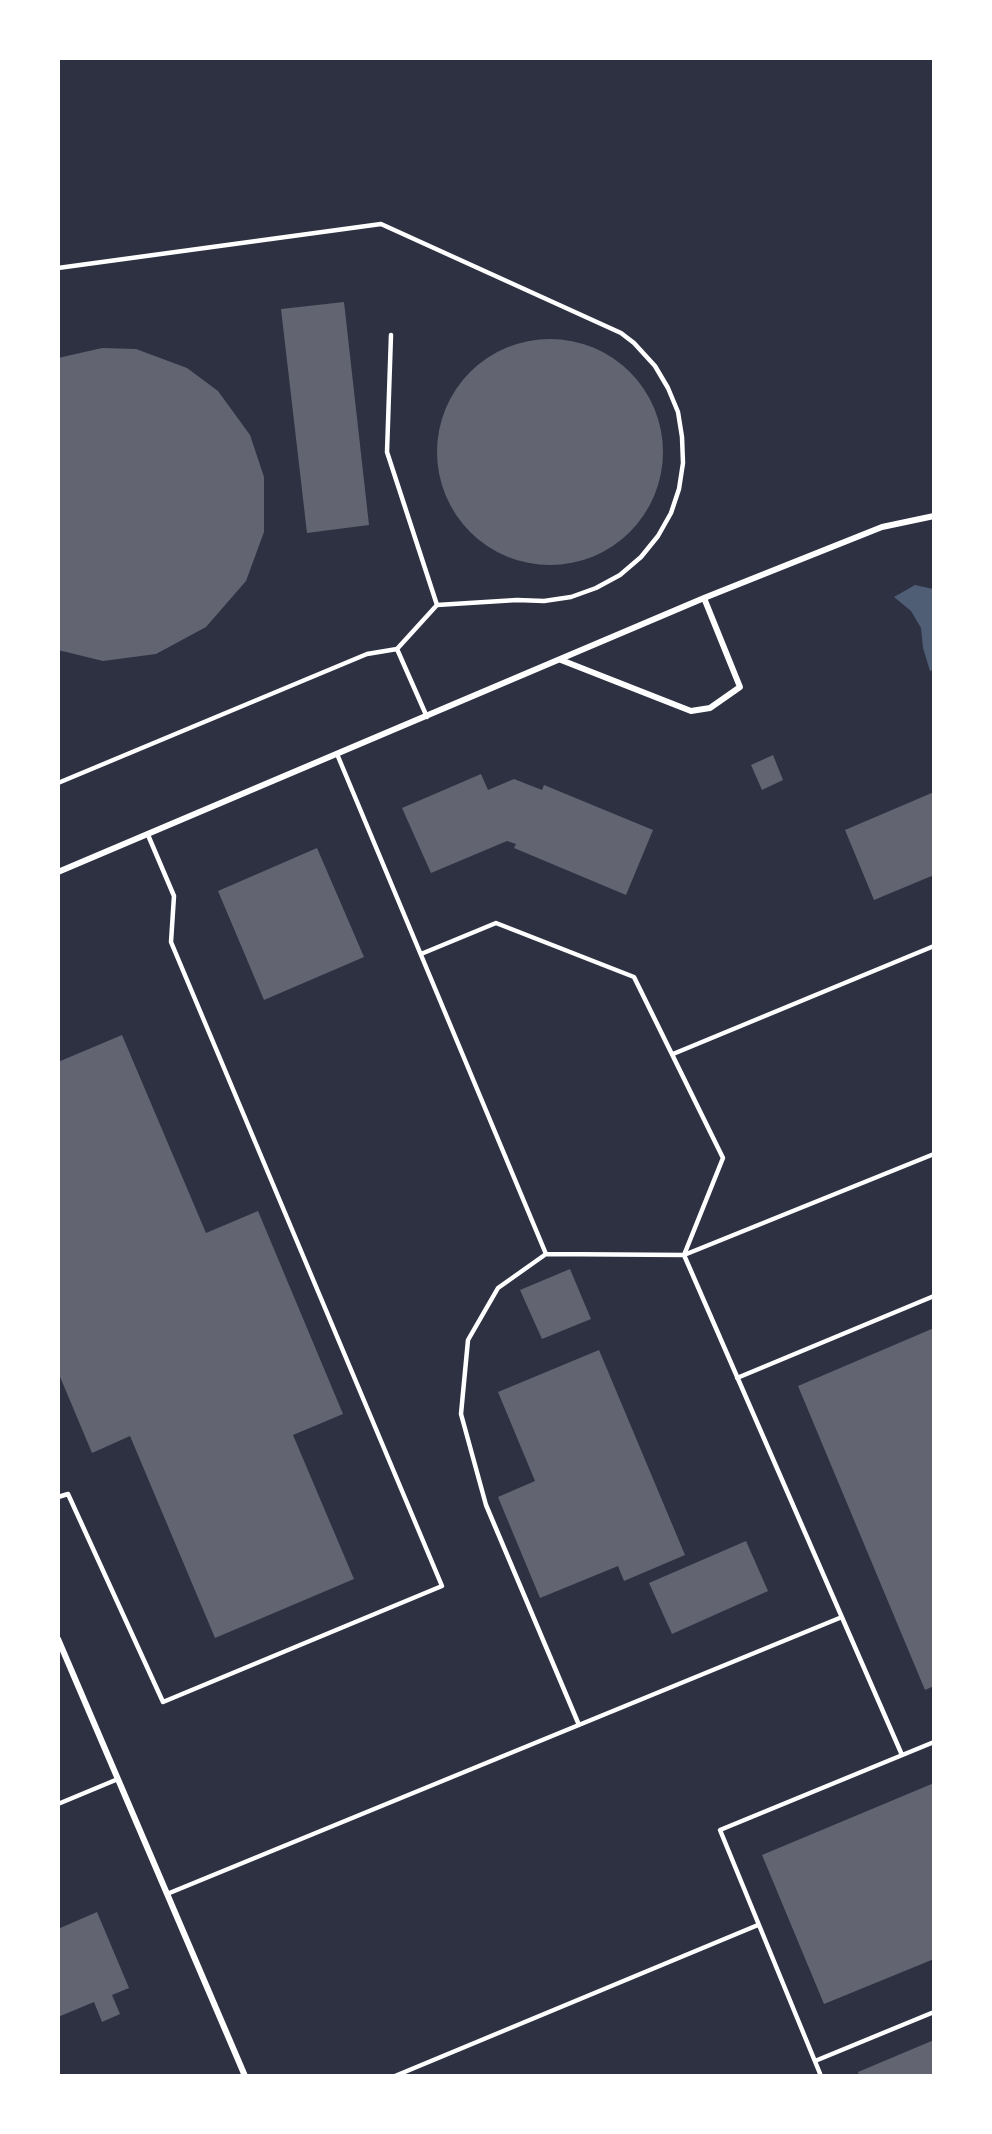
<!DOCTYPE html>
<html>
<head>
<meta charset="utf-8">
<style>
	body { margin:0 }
	#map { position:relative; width:992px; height:2134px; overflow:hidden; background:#2d3142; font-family:Arial,sans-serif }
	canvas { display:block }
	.frame { position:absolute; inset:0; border:60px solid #fff; pointer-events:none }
</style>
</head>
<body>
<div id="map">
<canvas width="992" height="2134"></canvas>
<div class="frame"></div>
</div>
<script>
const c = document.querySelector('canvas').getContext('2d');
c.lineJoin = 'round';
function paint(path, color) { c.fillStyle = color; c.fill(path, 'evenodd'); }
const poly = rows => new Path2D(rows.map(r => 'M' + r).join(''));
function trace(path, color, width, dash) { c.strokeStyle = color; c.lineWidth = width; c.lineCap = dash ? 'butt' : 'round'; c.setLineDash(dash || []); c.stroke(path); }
paint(poly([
	[915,585,933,589,934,670,930,671,923,648,921,628,911,611,894,597]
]), '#4f5d75');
paint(poly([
	[344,302,369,525,307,533,281,309],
	'437 452a113 113 0 1 1 226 0a113 113 0 1 1-226 0Z',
	[102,348,136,349,187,368,218,391,250,435,264,477,264,532,246,581,206,627,156,654,103,661,58,650,58,358],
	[773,755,783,780,762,790,751,765],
	[481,774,488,790,514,779,542,790,544,785,653,830,626,895,514,848,516,844,507,841,431,873,402,808],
	[934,792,934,875,874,900,845,830],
	[317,848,364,957,264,1000,218,891],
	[122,1035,206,1233,258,1211,343,1414,293,1435,354,1579,215,1638,130,1436,92,1453,58,1372,58,1062],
	[570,1269,591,1319,542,1339,520,1290],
	[934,1328,934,1686,925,1690,798,1386],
	[599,1350,685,1555,624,1581,618,1566,540,1598,498,1497,535,1481,498,1392],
	[746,1541,768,1591,672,1634,649,1583],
	[934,1783,934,1959,824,2004,762,1855],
	[97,1912,129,1988,112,1995,120,2014,102,2022,94,2002,58,2017,58,1929],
	[934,2040,934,2076,859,2076,858,2072]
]), '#626471');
trace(poly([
	[58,268,381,224,621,333,634,343,655,366,668,388,678,412,682,437,683,463,679,489,671,513,658,536,641,557,620,575,596,588,571,597,544,601,517,600,437,605,387,452,391,335],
	[427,717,397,649,437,605],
	[337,754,546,1254,684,1255,934,1154],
	[58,783,367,654,397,649],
	[421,954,496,923,634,977,723,1158,684,1255,902,1755],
	[673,1054,934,946],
	[546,1254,498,1288,468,1340,461,1414,486,1505,579,1725],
	[737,1378,934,1296],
	[58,1497,68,1494,163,1702,442,1586,171,942,174,896,148,835],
	[58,1804,118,1779],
	[167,1894,842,1617],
	[815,2061,934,2012],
	[395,2076,758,1925],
	[821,2076,720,1830,934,1742]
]), '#fff', 4.5);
trace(poly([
	[561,660,691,711,710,708,740,687,704,598],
	[58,872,704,598,882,527,934,516],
	[58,1639,245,2076]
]), '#fff', 6);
</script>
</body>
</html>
